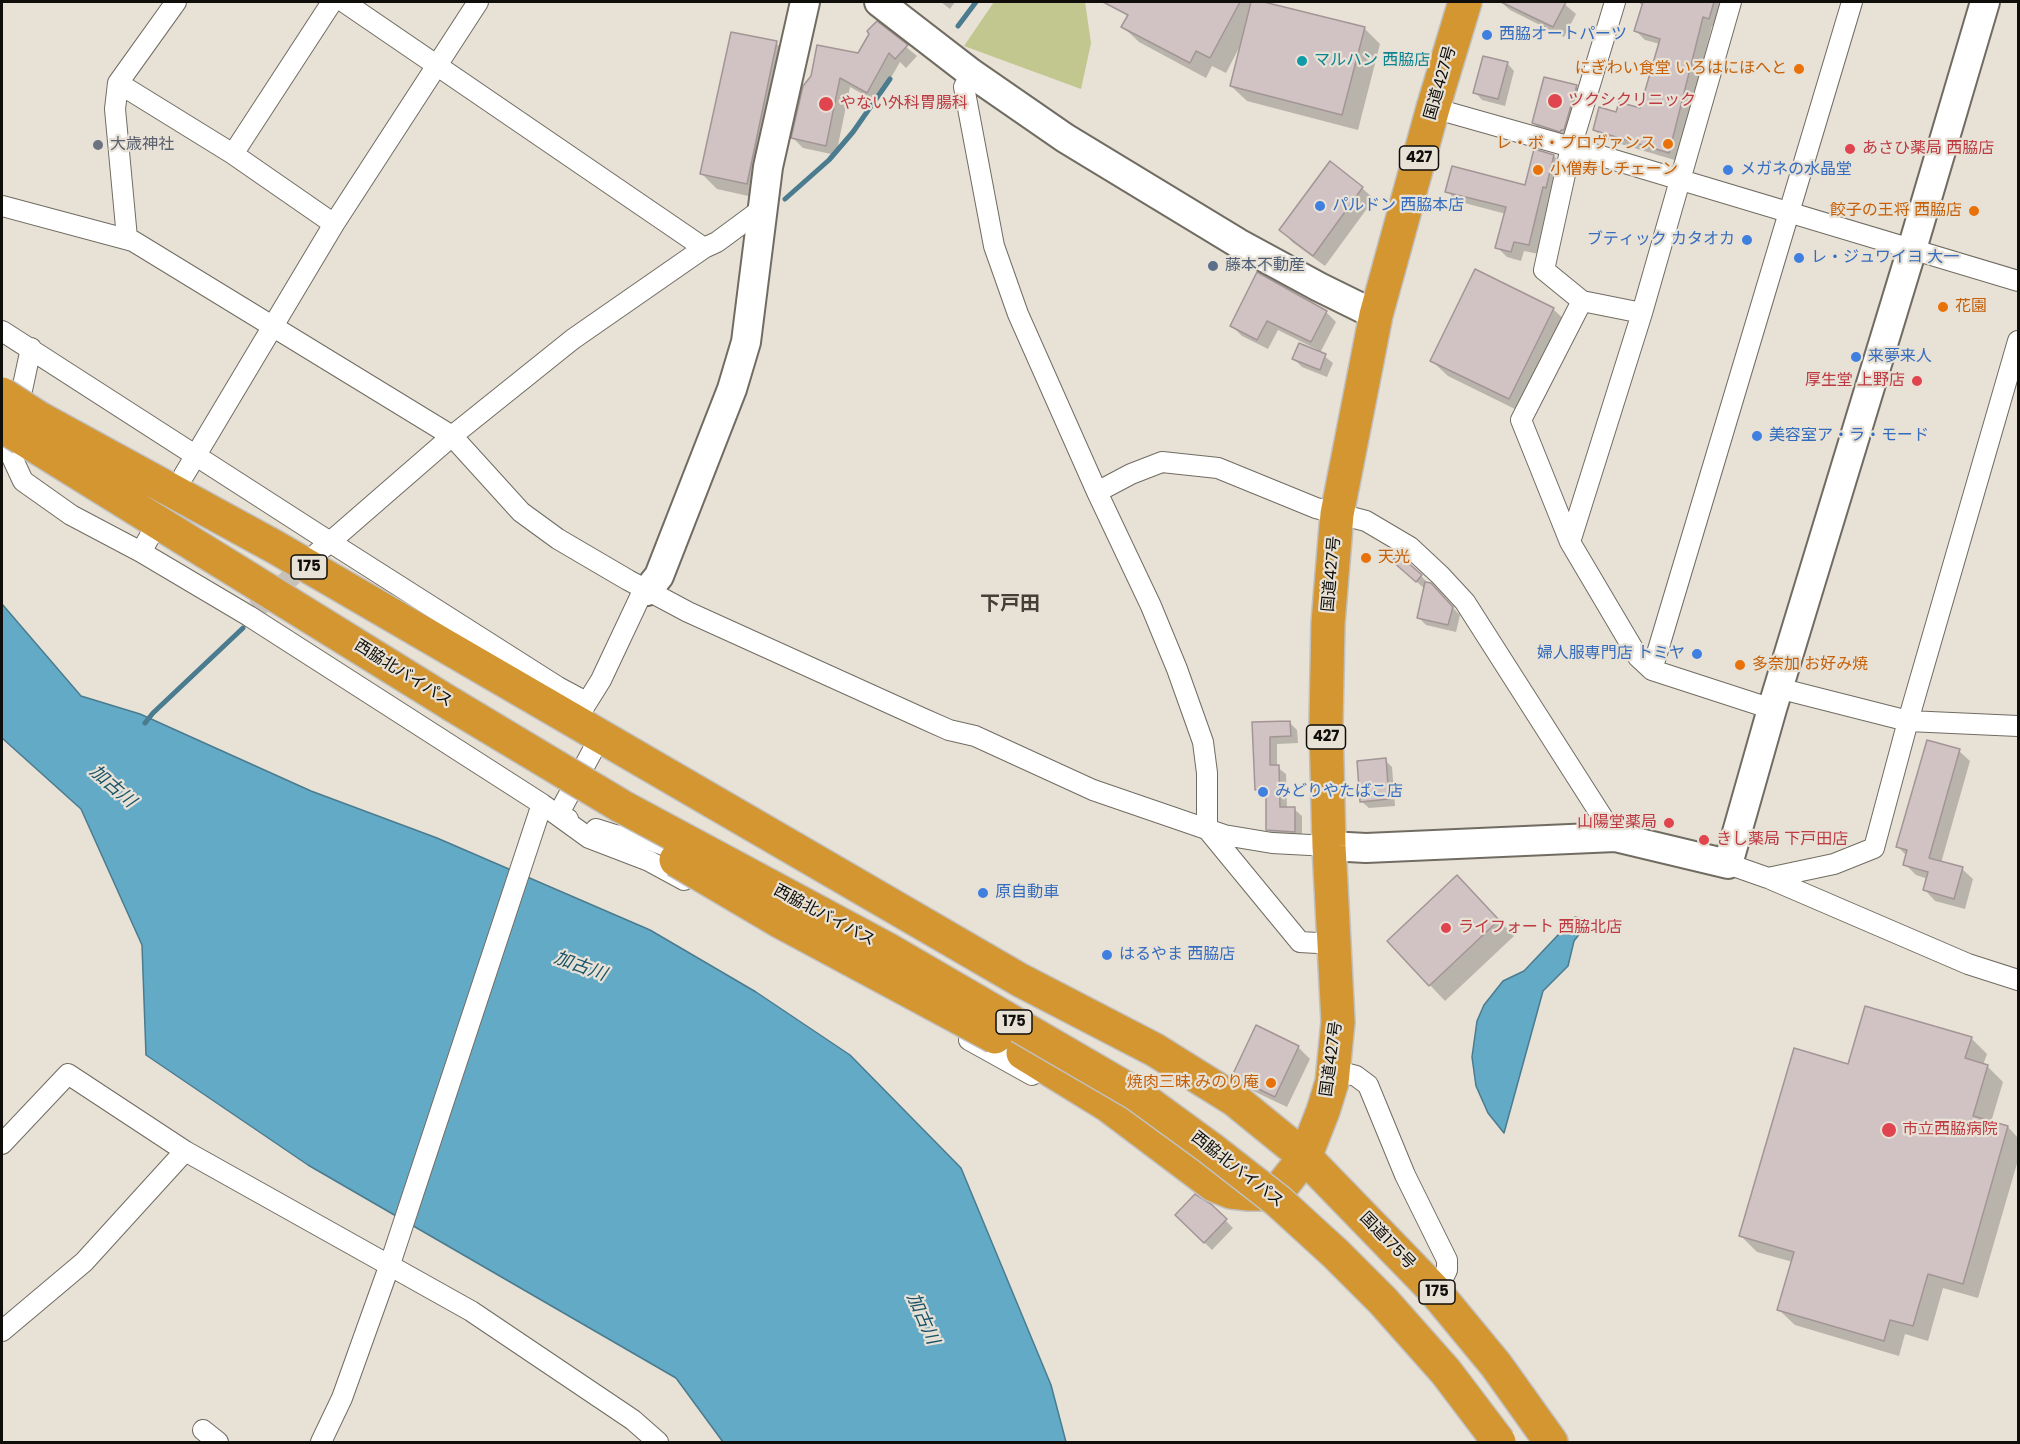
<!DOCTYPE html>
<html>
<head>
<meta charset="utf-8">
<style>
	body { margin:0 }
	#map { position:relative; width:2020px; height:1444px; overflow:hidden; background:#e7e1d6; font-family:Poppins,sans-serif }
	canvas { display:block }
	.frame { position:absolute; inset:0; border:3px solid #100e0a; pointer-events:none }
</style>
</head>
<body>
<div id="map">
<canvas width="2020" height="1444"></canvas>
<div class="frame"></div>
</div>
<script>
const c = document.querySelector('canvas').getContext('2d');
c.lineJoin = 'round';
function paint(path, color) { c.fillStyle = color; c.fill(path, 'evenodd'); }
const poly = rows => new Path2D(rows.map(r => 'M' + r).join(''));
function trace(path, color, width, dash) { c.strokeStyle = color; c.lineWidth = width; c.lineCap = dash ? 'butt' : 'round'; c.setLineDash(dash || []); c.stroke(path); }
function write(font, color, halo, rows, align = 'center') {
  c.font = font + ' Poppins,"Noto Sans JP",sans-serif'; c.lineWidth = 4.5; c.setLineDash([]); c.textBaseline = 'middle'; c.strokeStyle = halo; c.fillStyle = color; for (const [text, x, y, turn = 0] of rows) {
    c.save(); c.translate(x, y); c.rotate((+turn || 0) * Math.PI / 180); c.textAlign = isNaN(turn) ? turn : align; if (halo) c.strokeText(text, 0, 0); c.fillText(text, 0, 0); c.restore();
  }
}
paint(poly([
	[994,2,1085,2,1091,43,1081,89,964,46]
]), '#c2c68f');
const water = poly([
	[2,604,81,696,140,714,311,791,437,838,650,930,756,992,850,1055,961,1168,1051,1385,1066,1442,723,1442,676,1378,308,1165,146,1055,142,945,81,809,2,738,2,604],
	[1575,917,1590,920,1574,941,1568,966,1543,991,1504,1133,1488,1113,1476,1086,1472,1057,1477,1021,1484,1005,1503,981,1524,971,1575,917]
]);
paint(water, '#63aac7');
trace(water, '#4a7b8e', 1.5);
paint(poly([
	[941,2,955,2,950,9],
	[1126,2,1264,2,1263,3,1364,28,1380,44,1358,130,1247,101,1231,86,1240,46,1226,73,1212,66,1206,78,1139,42,1123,27,1128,17,1121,10],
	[1501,2,1562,2,1576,14,1564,37,1510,10],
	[1638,2,1717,2,1724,8,1718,27,1712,26,1678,161,1604,139,1595,130,1617,114,1641,110,1660,44,1645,40,1636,31,1643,6],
	[877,23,917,56,906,68,900,62,877,102,850,87,836,155,803,148,793,138,805,86,859,55],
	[776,43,792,59,762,199,717,189,702,174],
	[1507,63,1514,71,1505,106,1482,100,1475,92],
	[1576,87,1588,98,1575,141,1545,135,1533,123],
	[1554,156,1564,166,1539,254,1524,251,1521,261,1507,257,1497,247,1506,214,1457,201,1447,191,1526,187],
	[1330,164,1362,188,1374,199,1325,266,1292,242,1281,230],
	[1553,309,1569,324,1525,414,1448,376,1432,361],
	[1326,312,1336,322,1320,353,1333,363,1327,377,1302,367,1294,359,1317,352,1318,350,1278,330,1268,349,1242,336,1232,326],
	[1402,569,1421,576,1460,615,1456,632,1426,625,1418,617,1425,589],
	[1254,723,1290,723,1297,730,1298,743,1277,744,1277,767,1286,774,1287,809,1294,809,1302,816,1302,839,1275,837,1267,829,1267,796,1264,797,1256,789],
	[1959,751,1970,761,1941,863,1962,869,1973,879,1965,909,1935,901,1925,890,1928,879,1916,875,1905,864,1907,856,1898,847],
	[1385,760,1392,767,1395,806,1369,808,1361,801],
	[1473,892,1514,936,1445,1001,1430,985],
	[1971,1038,1987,1054,1983,1065,1987,1066,2003,1082,1991,1122,2008,1127,2018,1138,2018,1160,1978,1298,1943,1288,1928,1341,1905,1334,1899,1356,1795,1325,1779,1310,1793,1262,1757,1252,1741,1236,1849,1065],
	[1298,1047,1310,1059,1287,1107,1245,1087,1234,1076],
	[1210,1205,1233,1228,1212,1250,1177,1215]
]), '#0003');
trace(poly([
	[958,26,976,2],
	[785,199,829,160,853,132,890,79],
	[145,723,153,713,243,628]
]), '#4a7b8e', 5);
const building = poly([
	[1103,2,1240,2,1210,58,1196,51,1190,63,1121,27,1128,15,1103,2],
	[1251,2,1264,2,1365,27,1342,115,1230,86,1251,2],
	[1501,2,1566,2,1553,27,1501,2],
	[1643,2,1714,2,1709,19,1703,17,1669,153,1593,130,1599,107,1616,112,1619,102,1640,108,1660,39,1634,31,1643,2],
	[877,21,908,45,895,59,889,53,867,93,840,78,826,146,791,138,803,86,811,76,817,45,858,53,869,34,867,31,877,21],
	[731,32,777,41,747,184,700,174,731,32],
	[1483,56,1508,62,1498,99,1473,93,1483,56],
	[1544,77,1577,85,1564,130,1561,130,1560,132,1532,123,1544,77],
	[1534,149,1554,155,1546,188,1543,187,1529,245,1514,242,1511,252,1495,248,1506,207,1445,192,1452,166,1525,185,1534,149],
	[1330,161,1363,187,1313,256,1279,230,1330,161],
	[1475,269,1554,308,1509,399,1430,361,1475,269],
	[1257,272,1327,311,1311,342,1267,321,1257,340,1230,326,1257,272],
	[1299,343,1326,354,1320,370,1292,359,1299,343],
	[1398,554,1422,575,1416,582,1392,561,1398,554],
	[1425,582,1431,583,1453,607,1448,625,1417,618,1425,582],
	[1290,721,1291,736,1270,737,1270,765,1279,765,1280,807,1295,807,1295,832,1266,830,1266,789,1255,790,1252,722,1290,721],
	[1927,740,1960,749,1929,858,1963,867,1954,899,1923,890,1928,872,1903,865,1907,850,1896,847,1927,740],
	[1386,758,1389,799,1360,802,1357,761,1386,758],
	[1457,875,1499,920,1429,986,1387,941,1457,875],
	[1865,1006,1972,1037,1965,1058,1988,1065,1973,1116,2008,1126,1963,1284,1928,1274,1913,1326,1890,1320,1884,1341,1777,1310,1794,1252,1739,1236,1794,1048,1848,1064,1865,1006],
	[1256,1025,1299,1046,1275,1097,1232,1076,1256,1025],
	[1195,1194,1211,1204,1227,1219,1204,1243,1175,1215,1195,1194]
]);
paint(building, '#d1c3c3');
trace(building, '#a39595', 1.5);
trace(poly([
	[256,609,312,558]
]), '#c7c1b7', 20, [20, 10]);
const street = poly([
	[344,2,704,248],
	[1615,2,1571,147,1544,270,1582,301,1642,313],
	[1731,2,1642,313,1570,542,1638,657,1652,670,1772,709],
	[971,73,964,87,994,246,1018,314,1097,492,1151,606,1177,669,1203,742,1207,773,1207,829,1300,942,1335,944],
	[118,83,233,154,334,224],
	[1433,108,1571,147,2018,281],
	[233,154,332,2],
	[2,206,133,241,452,436,521,512,558,539,628,580,688,612,922,718,949,730,975,736,1093,790,1224,835,1272,843,1329,846],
	[127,238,115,109,118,83,176,2],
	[2,331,330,542,452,436,573,339,704,248,717,242,763,208],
	[31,348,9,451,23,481,71,515,141,552],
	[184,475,334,224,478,2],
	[1097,492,1131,474,1162,462,1218,468,1316,508,1366,521,1410,547,1440,575,1465,602,1615,837],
	[150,536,141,552,249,616,542,804,589,838,649,861,684,880],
	[1570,542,1521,420,1582,301],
	[316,554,330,542,558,687,586,702],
	[1652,670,1852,2],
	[1778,688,1908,721,2018,726],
	[581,712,601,680,641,595,647,591],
	[568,819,558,815,600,737],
	[596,829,615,835,650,840,671,848],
	[1728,864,1768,878,1968,964,2018,980],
	[1768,878,1834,864,1874,848,1908,721,2018,341],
	[969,1040,1032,1075],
	[1333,1070,1356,1076,1368,1085,1405,1175,1447,1260,1447,1270,1442,1280,1434,1290],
	[2,1144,68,1074,185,1151,471,1311,633,1420,658,1442],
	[2,1331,84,1262,185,1151],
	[203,1430,218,1442],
	[321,1442,342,1398,390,1264,542,804]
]);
const secondary = poly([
	[879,2,971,73,1065,138,1238,243,1319,287,1376,315],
	[647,591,659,576,732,389,746,342,768,167,805,2],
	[1329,846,1366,848,1615,837,1728,864,1772,709,1912,249,1985,2]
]);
const highway = poly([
	[39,418,275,547,1020,980,1155,1050,1235,1100,1305,1157,1434,1290,1496,1365,1551,1442],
	[22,438,451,704],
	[1023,1053,1109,1106,1198,1173,1214,1185,1231,1192,1249,1194,1265,1194,1282,1186,1305,1157,1323,1111,1332,1082,1338,1022,1329,846,1326,723,1328,623,1337,514,1376,315,1433,108,1465,2]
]);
trace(street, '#716c62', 22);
trace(secondary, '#716c62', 32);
trace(highway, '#c1c0bf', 36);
trace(street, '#fff', 20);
trace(secondary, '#fff', 28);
trace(highway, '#d39631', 33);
const highwayBridge = poly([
	[2,394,39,418],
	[2,426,22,438],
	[451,704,621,806,887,949,1136,1094,1210,1148,1278,1201,1336,1254,1383,1301,1446,1372,1499,1442],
	[676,860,781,922,995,1037]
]);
trace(highwayBridge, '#c1c0bf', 36, []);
trace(highwayBridge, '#d39631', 33);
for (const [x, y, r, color] of [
	[1487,35,6,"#3f7fe0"],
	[1302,61,6,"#0f9aa8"],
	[1799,69,6,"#e8710a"],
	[1555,101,8,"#e0444e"],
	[826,104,8,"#e0444e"],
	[1668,144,6,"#e8710a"],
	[98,145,6,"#6b7280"],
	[1850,149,6,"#e0444e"],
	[1538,170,6,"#e8710a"],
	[1728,170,6,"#3f7fe0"],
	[1320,206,6,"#3f7fe0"],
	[1974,211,6,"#e8710a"],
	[1747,240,6,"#3f7fe0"],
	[1799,258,6,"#3f7fe0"],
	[1213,266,6,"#5c6f8a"],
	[1943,307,6,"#e8710a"],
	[1856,357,6,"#3f7fe0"],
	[1917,381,6,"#e0444e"],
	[1757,436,6,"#3f7fe0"],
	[1366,558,6,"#e8710a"],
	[1697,654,6,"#3f7fe0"],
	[1740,665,6,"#e8710a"],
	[1263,792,6,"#3f7fe0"],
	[1669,823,6,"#e0444e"],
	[1704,840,6,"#e0444e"],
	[983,893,6,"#3f7fe0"],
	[1446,928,6,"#e0444e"],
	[1107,955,6,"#3f7fe0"],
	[1271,1083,6,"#e8710a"],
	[1889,1130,8,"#e0444e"]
]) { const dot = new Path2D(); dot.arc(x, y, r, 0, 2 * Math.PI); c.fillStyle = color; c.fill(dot); trace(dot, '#e7e1d6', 2); }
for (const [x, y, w] of [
	[1419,158,39],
	[309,567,36],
	[1326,737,39],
	[1014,1022,36],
	[1437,1292,36]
]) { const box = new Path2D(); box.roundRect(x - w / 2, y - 12, w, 24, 4.5); c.fillStyle = '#e7e1d6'; c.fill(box); trace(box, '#100e0a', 1.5); }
write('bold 15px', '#100e0a', null, [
	["427",1419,158],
	["175",309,567],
	["427",1326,737],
	["175",1014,1022],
	["175",1437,1292]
]);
write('16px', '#366cbe', '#e7e1d6', [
	["西脇オートパーツ",1499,35],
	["メガネの水晶堂",1740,170],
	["パルドン 西脇本店",1332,206],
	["ブティック カタオカ",1735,240,"right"],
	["レ・ジュワイヨ 大一",1811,258],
	["来夢来人",1868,357],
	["美容室ア・ラ・モード",1769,436],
	["婦人服専門店 トミヤ",1685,654,"right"],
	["みどりやたばこ店",1275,792],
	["原自動車",995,893],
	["はるやま 西脇店",1119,955]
], 'left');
write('16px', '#0d838f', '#e7e1d6', [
	["マルハン 西脇店",1314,61]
], 'left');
write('16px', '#c56008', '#e7e1d6', [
	["にぎわい食堂 いろはにほへと",1787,69],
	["レ・ボ・プロヴァンス",1656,144],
	["小僧寿しチェーン",1550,170,"left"],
	["餃子の王将 西脇店",1962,211],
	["花園",1955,307,"left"],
	["天光",1378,558,"left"],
	["多奈加 お好み焼",1752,665,"left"],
	["焼肉三昧 みのり庵",1259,1083]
], 'right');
write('16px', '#100e0a', '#e7e1d6', [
	["国道427号",1441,83,-74],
	["国道427号",1332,574,-85],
	["西脇北バイパス",403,674,32],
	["西脇北バイパス",824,916,28],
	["国道427号",1332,1059,-82],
	["西脇北バイパス",1237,1170,38],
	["国道175号",1387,1241,46]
]);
write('16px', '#be3a42', '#e7e1d6', [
	["ツクシクリニック",1568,101],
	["やない外科胃腸科",840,104],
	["あさひ薬局 西脇店",1862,149],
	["厚生堂 上野店",1905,381,"right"],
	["山陽堂薬局",1657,823,"right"],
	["きし薬局 下戸田店",1716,840],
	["ライフォート 西脇北店",1458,928],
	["市立西脇病院",1902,1130]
], 'left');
write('16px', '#5b616d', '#e7e1d6', [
	["大歳神社",110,145]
], 'left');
write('16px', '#4e5e75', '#e7e1d6', [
	["藤本不動産",1225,266]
], 'left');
write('italic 18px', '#1b5469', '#e7e1d6', [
	["加古川",112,787,41],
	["加古川",580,967,20],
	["加古川",922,1319,66]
]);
write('bold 20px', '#454037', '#e7e1d6', [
	["下戸田",1010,605]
]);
</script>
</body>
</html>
